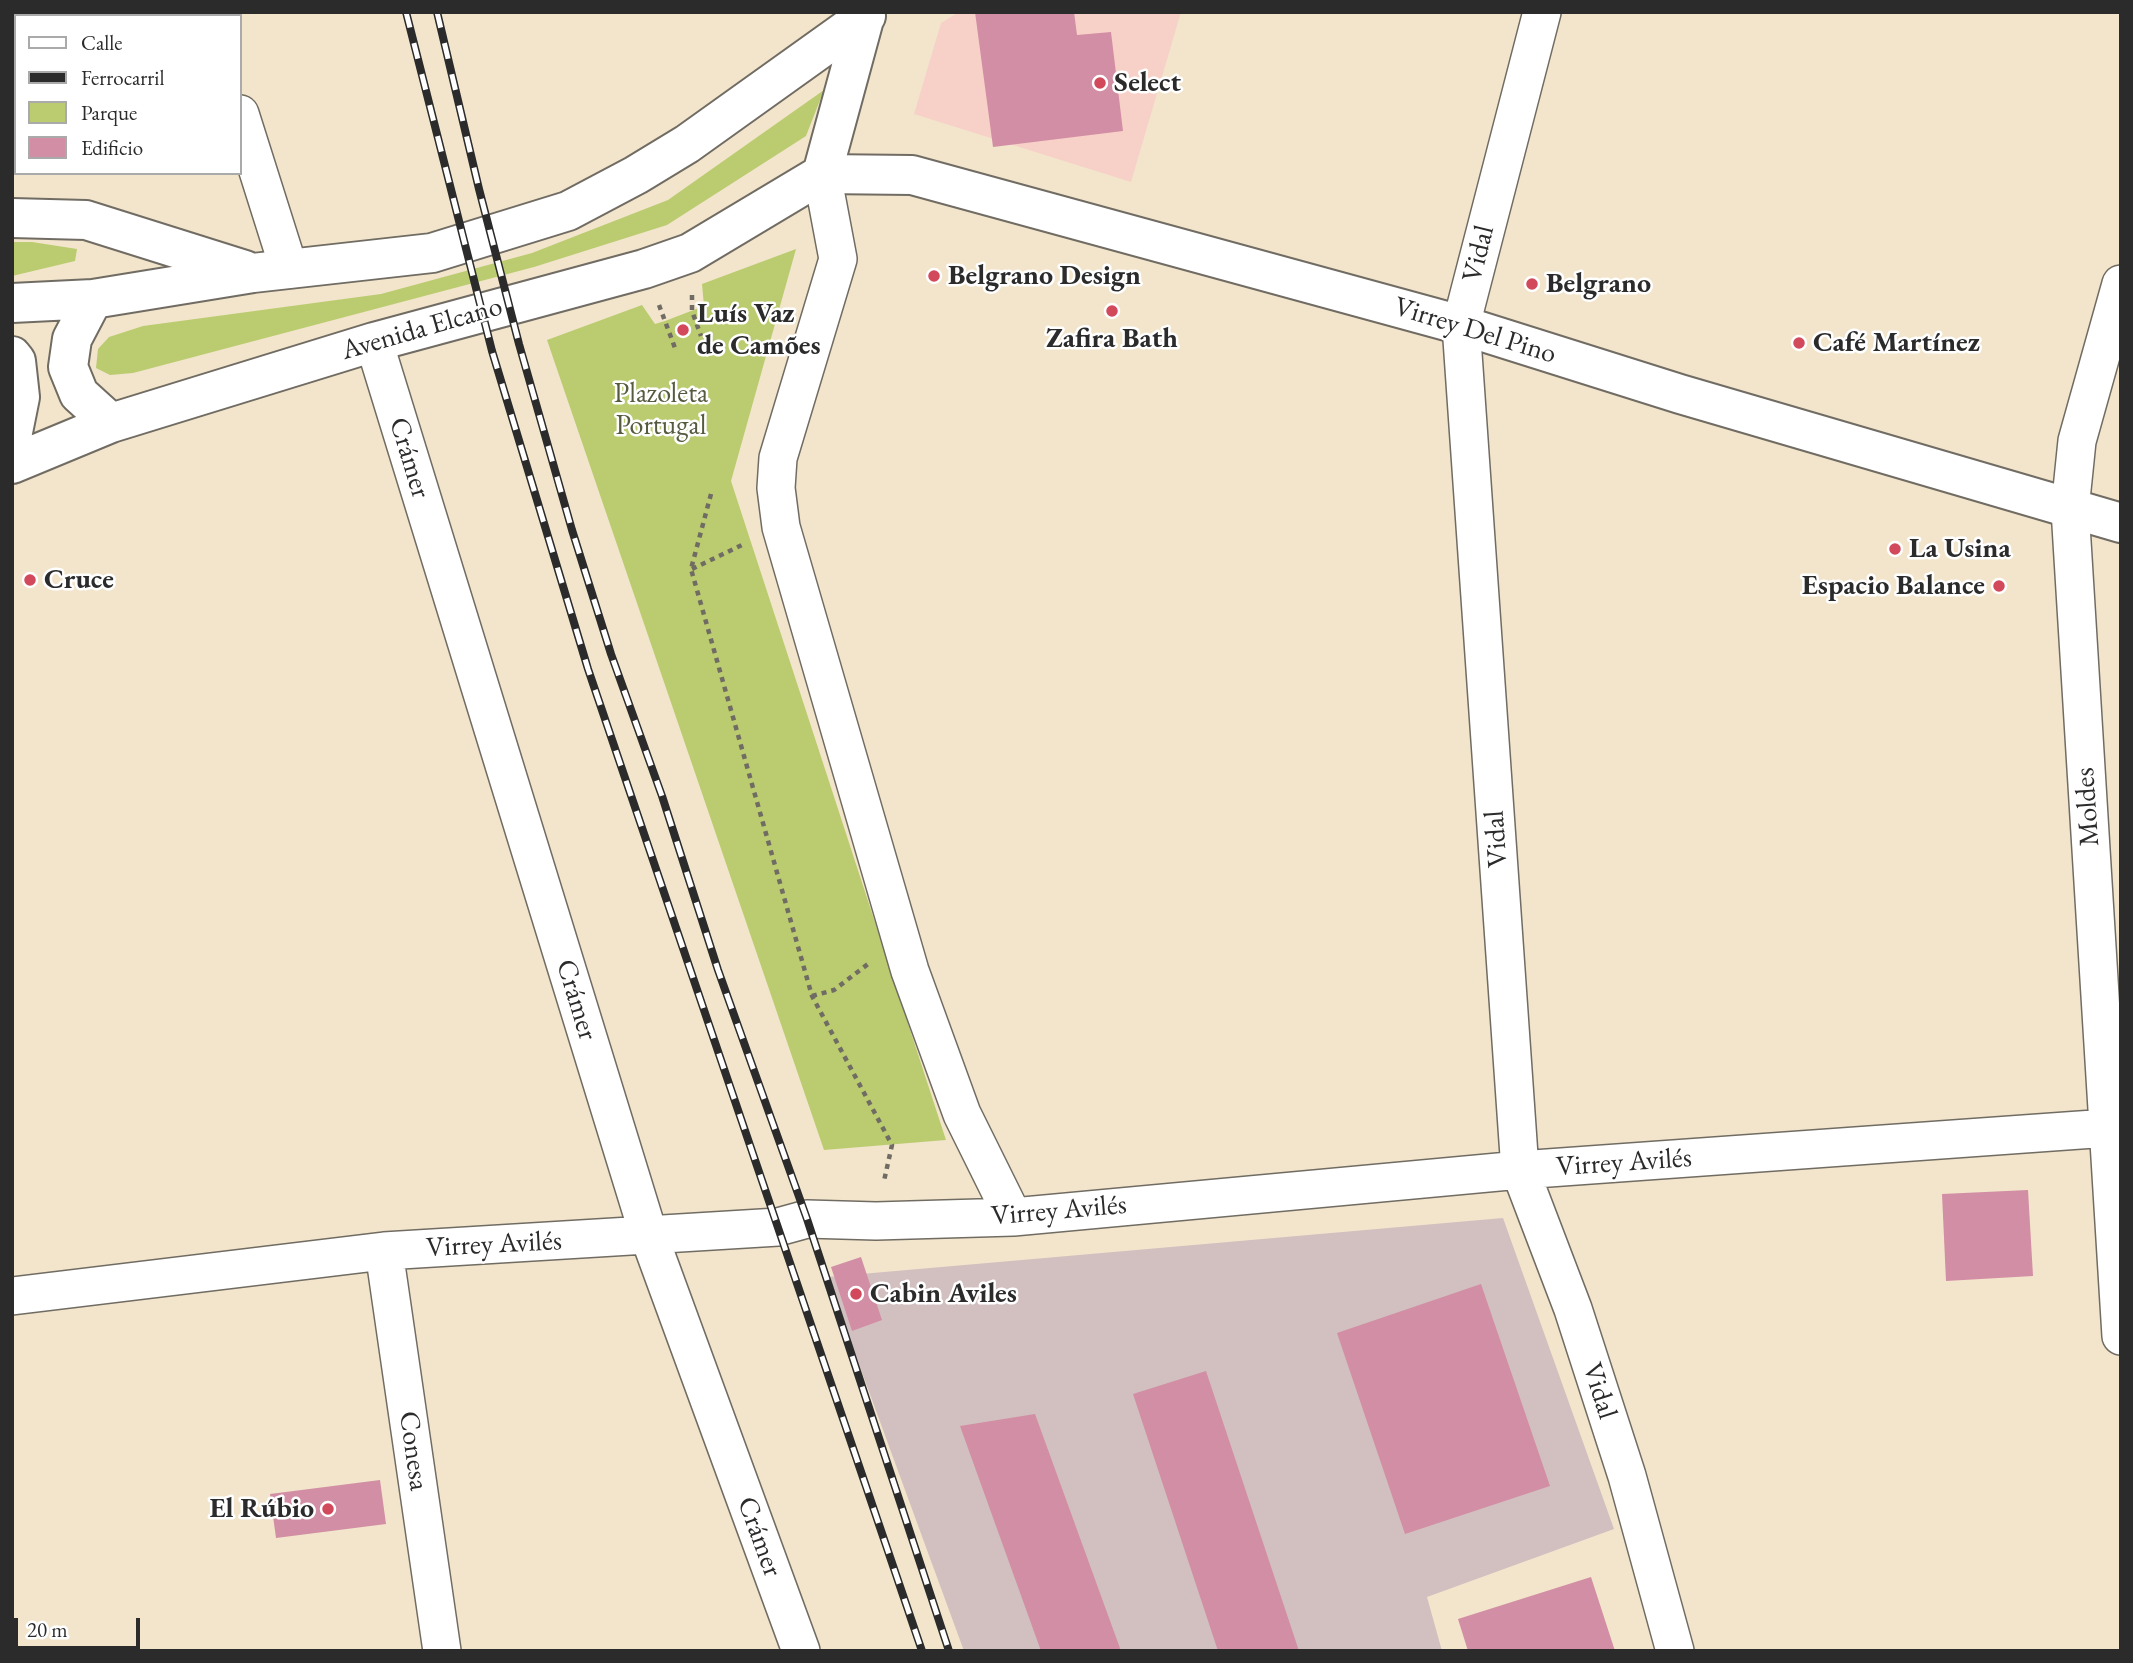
<!DOCTYPE html>
<html>
<head>
<meta charset="utf-8">
<style>
	body { margin:0 }
	#map { position:relative; width:2133px; height:1663px; overflow:hidden; background:#f2e5cb; font-family:"EB Garamond",serif }
	canvas { display:block }
	.frame { position:absolute; inset:0; border:14px solid #2b2b2b; pointer-events:none }
	.legend { position:absolute; left:14px; top:14px; width:228px; height:161px; box-sizing:border-box; background:#fff; border:2px solid #aaa; margin:0; padding:9px 12px; list-style:none; font-size:21px; color:#2b2b2b }
	.legend li { display:flex; align-items:center; gap:14px; height:35px }
	.legend b { width:35px; border:2px solid #aaa }
	.scale { position:absolute; left:14px; top:1618px; width:126px; height:32px; box-sizing:border-box; border:4px solid #2b2b2b; border-top:0; padding-left:9px; font-size:21px; line-height:24px; white-space:nowrap; color:#2b2b2b; -webkit-text-stroke:5px #fff; paint-order:stroke }
</style>
</head>
<body>
<div id="map">
<canvas width="2133" height="1663"></canvas>
<div class="frame"></div>
<ul class="legend">
<li><b style="height:9px;background:#fff"></b>Calle</li>
<li><b style="height:9px;background:#2b2b2b"></b>Ferrocarril</li>
<li><b style="height:19px;background:#bacc6f"></b>Parque</li>
<li><b style="height:19px;background:#d28ea4"></b>Edificio</li>
</ul>
<div class="scale">20 m</div>
</div>
<script>
const c = document.querySelector('canvas').getContext('2d');
c.lineJoin = 'round';
function paint(path, color) { c.fillStyle = color; c.fill(path, 'evenodd'); }
const poly = rows => new Path2D(rows.map(r => 'M' + r).join(''));
function trace(path, color, width, dash) { c.strokeStyle = color; c.lineWidth = width; c.lineCap = dash ? 'butt' : 'round'; c.setLineDash(dash || []); c.stroke(path); }
function write(font, color, halo, rows, align = 'center') {
  c.font = font + ' "EB Garamond",serif'; c.lineWidth = 5; c.setLineDash([]); c.textBaseline = 'middle'; c.strokeStyle = halo; c.fillStyle = color; for (const [text, x, y, turn = 0] of rows) {
    c.save(); c.translate(x, y); c.rotate((+turn || 0) * Math.PI / 180); c.textAlign = isNaN(turn) ? turn : align; if (halo) c.strokeText(text, 0, 0); c.fillText(text, 0, 0); c.restore();
  }
}
paint(poly([
	[959,12,1181,12,1131,182,914,114,941,23]
]), '#f7d1c8');
paint(poly([
	[1503,1218,1614,1529,1427,1597,1442,1651,964,1651,827,1277]
]), '#d2bfc0');
paint(poly([
	[824,90,806,136,667,225,534,267,133,373,110,375,96,368,98,349,109,337,143,326,381,294,532,253,668,200],
	[12,242,32,242,77,249,75,261,12,276],
	[796,249,731,481,946,1140,824,1150,547,340,642,305,655,324,665,321,704,306,702,284]
]), '#bacc6f');
paint(poly([
	[975,12,1074,12,1077,35,1111,32,1123,131,993,147],
	[2028,1190,2033,1276,1946,1281,1942,1194],
	[861,1257,882,1320,852,1331,831,1267],
	[1481,1284,1550,1486,1405,1534,1337,1333],
	[1206,1371,1299,1651,1218,1651,1133,1394],
	[1035,1414,1121,1651,1041,1651,960,1426],
	[380,1480,386,1524,276,1538,270,1494],
	[1591,1577,1615,1651,1468,1651,1458,1619]
]), '#d28ea4');
const minor = poly([
	[209,12,210,16],
	[1542,12,1461,325,1520,1170,1573,1309,1627,1476,1675,1651],
	[240,114,289,269],
	[822,174,838,259,778,458,776,488,781,527,910,971,962,1114,1013,1217],
	[2121,284,2077,441,2070,509,2121,1336],
	[374,342,649,1236,801,1651],
	[384,1251,442,1651],
	[12,1296,384,1251,778,1227,807,1219,876,1221,1013,1217,1520,1170,2108,1128]
]);
const tertiary = poly([
	[822,174,912,175,1461,325,1680,394,2121,523]
]);
const secondary = poly([
	[12,218,86,220,245,270],
	[93,299,72,339,68,367,79,394,111,423],
	[12,303,93,299,253,273,432,253,568,211,636,175,687,144,866,16],
	[12,356,16,361,20,397,12,437],
	[12,464,111,423,374,342,644,269,690,253,822,174,866,12]
]);
trace(minor, '#716c63', 40);
trace(tertiary, '#716c63', 42);
trace(secondary, '#716c63', 42);
trace(poly([
	[692,295,692,311,701,336],
	[659,305,675,348],
	[711,494,691,569,812,996,892,1145,884,1181],
	[692,569,744,544],
	[812,996,834,990,868,964]
]), '#716c63', 4.5, [5, 5]);
trace(minor, '#fff', 37);
trace(tertiary, '#fff', 38);
trace(secondary, '#fff', 38);
const rail = poly([
	[406,12,492,351,588,669,922,1651],
	[437,12,479,189,519,344,572,530,611,654,662,796,718,970,807,1219,949,1651]
]);
trace(rail, '#2b2b2b', 8);
trace(rail, '#fff', 5, [16]);
for (const [x, y, r, color] of [
	[1100,83,7,"#d1495b"],
	[934,276,7,"#d1495b"],
	[1532,284,7,"#d1495b"],
	[1112,311,7,"#d1495b"],
	[683,330,7,"#d1495b"],
	[1799,343,7,"#d1495b"],
	[1895,549,7,"#d1495b"],
	[30,580,7,"#d1495b"],
	[1999,586,7,"#d1495b"],
	[856,1294,7,"#d1495b"],
	[328,1509,7,"#d1495b"]
]) { const dot = new Path2D(); dot.arc(x, y, r, 0, 2 * Math.PI); c.fillStyle = color; c.fill(dot); trace(dot, '#fff', 2.5); }
write('bold 28px', '#2b2b2b', '#fff', [
	["Select",1114,83],
	["Belgrano Design",948,276],
	["Belgrano",1546,284],
	["Luís Vaz",697,314],
	["de Camões",697,346],
	["Zafira Bath",1112,339,"center"],
	["Café Martínez",1813,343],
	["La Usina",1909,549],
	["Cruce",44,580],
	["Espacio Balance",1985,586,"right"],
	["Cabin Aviles",870,1294],
	["El Rúbio",314,1509,"right"]
], 'left');
write('28px', '#2b2b2b', '#fff', [
	["Vidal",1479,254,-76],
	["Avenida Elcano",422,329,-16],
	["Virrey Del Pino",1475,331,17],
	["Crámer",409,458,73],
	["Moldes",2088,807,-94],
	["Vidal",1497,839,-94],
	["Crámer",576,1000,73],
	["Virrey Avilés",1624,1163,-4],
	["Virrey Avilés",1059,1211,-5],
	["Virrey Avilés",494,1245,-3],
	["Vidal",1599,1391,72],
	["Conesa",413,1451,82],
	["Crámer",759,1537,70]
]);
write('28px', '#565b3f', '#fff', [
	["Plazoleta",661,394],
	["Portugal",661,426]
]);
</script>
</body>
</html>
